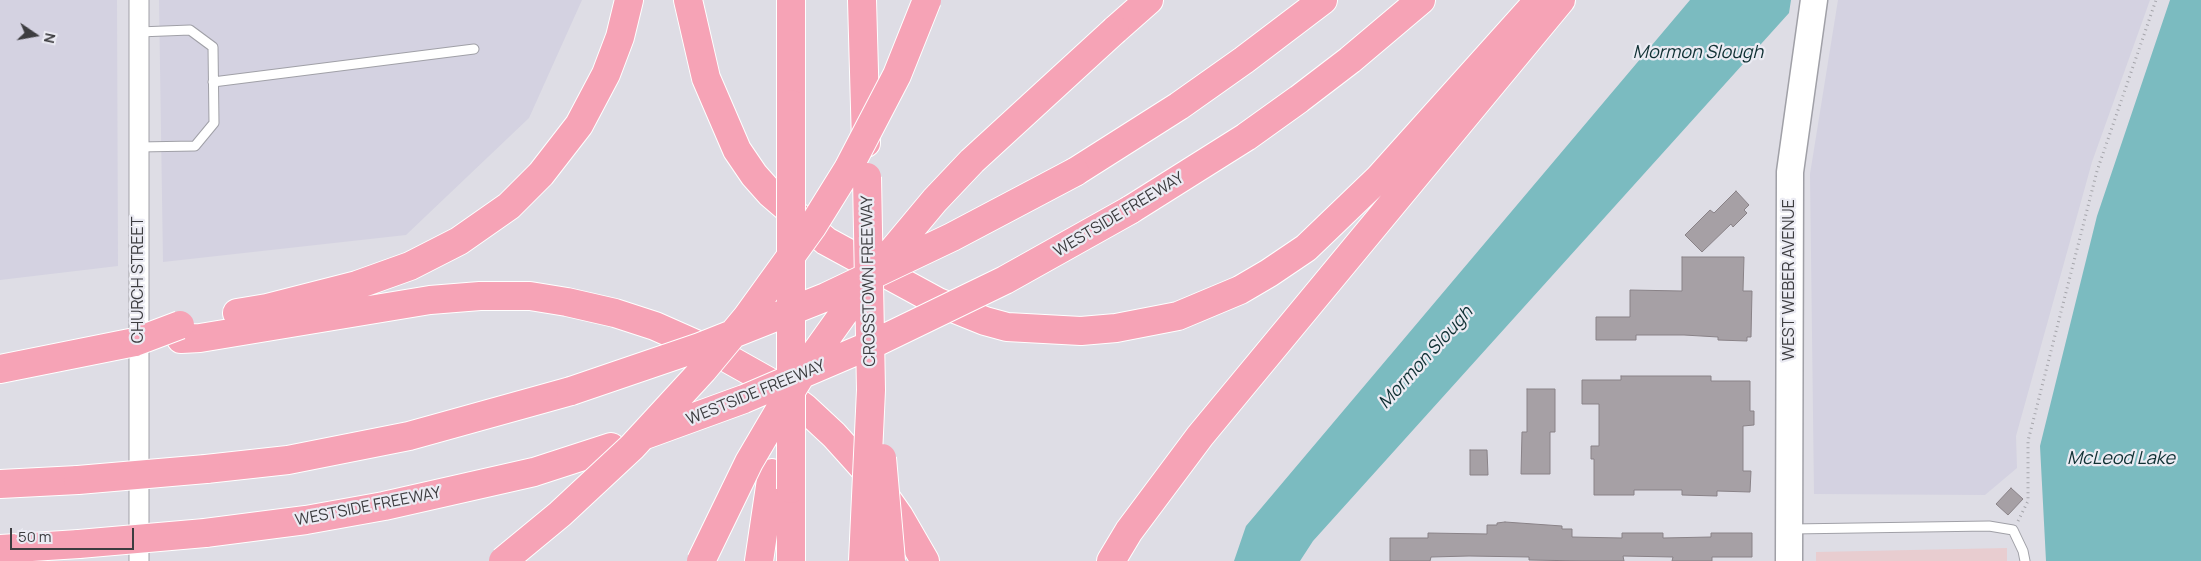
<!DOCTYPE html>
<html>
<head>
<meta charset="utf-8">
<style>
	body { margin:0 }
	#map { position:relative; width:2201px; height:561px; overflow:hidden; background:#dedde5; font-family:Manrope,sans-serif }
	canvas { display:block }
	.north { position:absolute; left:10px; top:10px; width:50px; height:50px; -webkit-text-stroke:4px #ebebf3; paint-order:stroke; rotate:102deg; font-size:14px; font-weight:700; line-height:20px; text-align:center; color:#3d3d40 }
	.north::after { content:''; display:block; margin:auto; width:18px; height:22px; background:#3d3d40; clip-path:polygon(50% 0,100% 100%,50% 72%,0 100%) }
	.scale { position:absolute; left:10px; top:528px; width:124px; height:22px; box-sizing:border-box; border:2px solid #3d3d40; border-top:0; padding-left:6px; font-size:15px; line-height:18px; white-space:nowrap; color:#3d3d40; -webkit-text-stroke:4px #ebebf3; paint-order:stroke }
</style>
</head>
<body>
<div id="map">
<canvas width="2201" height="561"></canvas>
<div class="north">N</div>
<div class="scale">50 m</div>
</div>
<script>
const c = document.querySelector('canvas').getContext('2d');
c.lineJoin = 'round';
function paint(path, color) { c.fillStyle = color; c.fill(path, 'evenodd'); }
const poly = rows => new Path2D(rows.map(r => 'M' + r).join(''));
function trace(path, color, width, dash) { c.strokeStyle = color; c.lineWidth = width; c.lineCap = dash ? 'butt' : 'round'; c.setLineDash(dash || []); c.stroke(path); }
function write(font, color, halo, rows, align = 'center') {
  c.font = font + ' Manrope,sans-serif'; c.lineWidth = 4.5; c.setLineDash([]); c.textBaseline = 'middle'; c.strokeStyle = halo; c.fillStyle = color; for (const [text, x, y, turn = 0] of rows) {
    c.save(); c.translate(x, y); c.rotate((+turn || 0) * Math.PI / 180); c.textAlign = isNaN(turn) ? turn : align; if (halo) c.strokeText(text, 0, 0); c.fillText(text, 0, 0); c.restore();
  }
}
paint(poly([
	[2007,548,2007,561,1816,561,1816,552]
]), '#e8cdd0');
paint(poly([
	[0,0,117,0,118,266,0,280],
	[159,0,582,0,529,118,406,235,163,262],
	[1838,0,2150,0,2092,162,2016,436,2017,468,1985,495,1814,494,1810,174]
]), '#d4d2e1');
paint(poly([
	[1690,0,1791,0,1789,13,1313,541,1300,561,1234,561,1246,526],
	[2170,0,2201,0,2201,561,2046,561,2040,446,2097,216]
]), '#7bbbc0');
const building = poly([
	[1736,191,1749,205,1744,210,1747,213,1733,227,1731,224,1702,252,1685,235,1710,210,1714,213,1736,191],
	[1682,257,1744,257,1743,291,1752,291,1751,337,1747,337,1747,341,1718,340,1718,337,1684,335,1636,335,1636,340,1596,340,1596,317,1630,317,1630,290,1682,291,1682,257],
	[1621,376,1711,376,1711,381,1750,381,1750,411,1754,411,1754,425,1743,426,1743,471,1751,471,1750,492,1717,491,1717,496,1682,495,1682,490,1634,490,1634,495,1594,495,1594,459,1591,459,1591,446,1599,446,1599,404,1582,404,1582,380,1621,380,1621,376],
	[1527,389,1555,389,1555,432,1550,432,1550,474,1521,474,1522,432,1527,432,1527,389],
	[1470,450,1487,450,1488,475,1470,475,1470,450],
	[2011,488,2023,499,2008,515,1996,504,2011,488],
	[1505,522,1562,526,1562,529,1572,529,1572,537,1622,538,1622,533,1663,533,1663,538,1711,537,1711,533,1752,533,1752,557,1712,557,1712,561,1672,561,1673,557,1623,556,1624,561,1584,561,1529,560,1529,557,1469,556,1431,557,1430,561,1390,561,1390,538,1428,538,1428,533,1487,534,1487,525,1497,525,1497,523,1505,522]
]);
paint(building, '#a6a0a5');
trace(building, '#898287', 1);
const lane = poly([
	[213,82,474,49],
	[139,147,195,146,214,123,213,47,190,30,139,32],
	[1792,529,1989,526,2013,530,2023,551,2025,561]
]);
const street = poly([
	[139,561,139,0]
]);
const secondary = poly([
	[1789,561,1790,172,1814,0]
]);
const highway = poly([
	[688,0,706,78,737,150,754,175,770,193,826,241,938,302,985,321,1007,327,1081,331,1116,328,1178,316,1240,290,1269,273,1306,248,1379,178,1539,0],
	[862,0,866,143],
	[1115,30,1149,0],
	[791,104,791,0],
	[1075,172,1179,106,1244,60,1323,0],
	[1130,210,1246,137,1299,99,1350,60,1421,0],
	[237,313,267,308,357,285,410,266,459,241,509,206,541,174,579,125,606,74,620,37,629,0],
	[181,339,200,338,430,300,480,296,530,296,567,302,615,313,655,326,725,357,773,384,805,408,834,435,870,475,899,516,925,561],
	[0,369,135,342],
	[206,469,288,460,409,436,571,391],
	[0,484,78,480],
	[205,533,306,520,384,506,534,472,611,447],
	[0,549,79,544],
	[759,561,772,473],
	[791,561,791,489],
	[1111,561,1129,531,1200,436,1561,0]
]);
trace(lane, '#a0a0a7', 11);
trace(street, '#a0a0a7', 21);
trace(secondary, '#a0a0a7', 29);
trace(highway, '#fff', 30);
trace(poly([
	[2018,521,2028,501,2028,441,2097,171,2156,0]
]), '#a5a5ab', 3, [1, 4]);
trace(lane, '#fff', 9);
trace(street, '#fff', 19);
trace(secondary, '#fff', 26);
trace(highway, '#f6a3b6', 28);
const highwayBridge = poly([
	[791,104,791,489],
	[135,342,180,325],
	[571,391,700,347,826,297,952,237,1075,172],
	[645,435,744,399,875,343,1005,280,1130,210],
	[882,458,891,561],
	[78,480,206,469],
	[79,544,205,533],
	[503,561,560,514,632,447,703,370,747,317,812,227,848,169,897,75,927,0],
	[701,561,749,462,786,399,809,362,864,285,935,200,972,161,1115,30],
	[863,561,871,390,867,177]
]);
trace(highwayBridge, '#fff', 30, []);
trace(highwayBridge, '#f6a3b6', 28);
write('16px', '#3d3d40', '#ebebf3', [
	["WESTSIDE FREEWAY",1119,215,-31],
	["CHURCH STREET",139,280,-90],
	["WEST WEBER AVENUE",1790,280,-90],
	["CROSSTOWN FREEWAY",869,281,-91],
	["WESTSIDE FREEWAY",756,393,-22],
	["WESTSIDE FREEWAY",368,507,-11]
]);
write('italic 18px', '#0f3033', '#ebebf3', [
	["Mormon Slough",1698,53],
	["Mormon Slough",1426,358,-48],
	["McLeod Lake",2121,459]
]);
</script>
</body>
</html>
